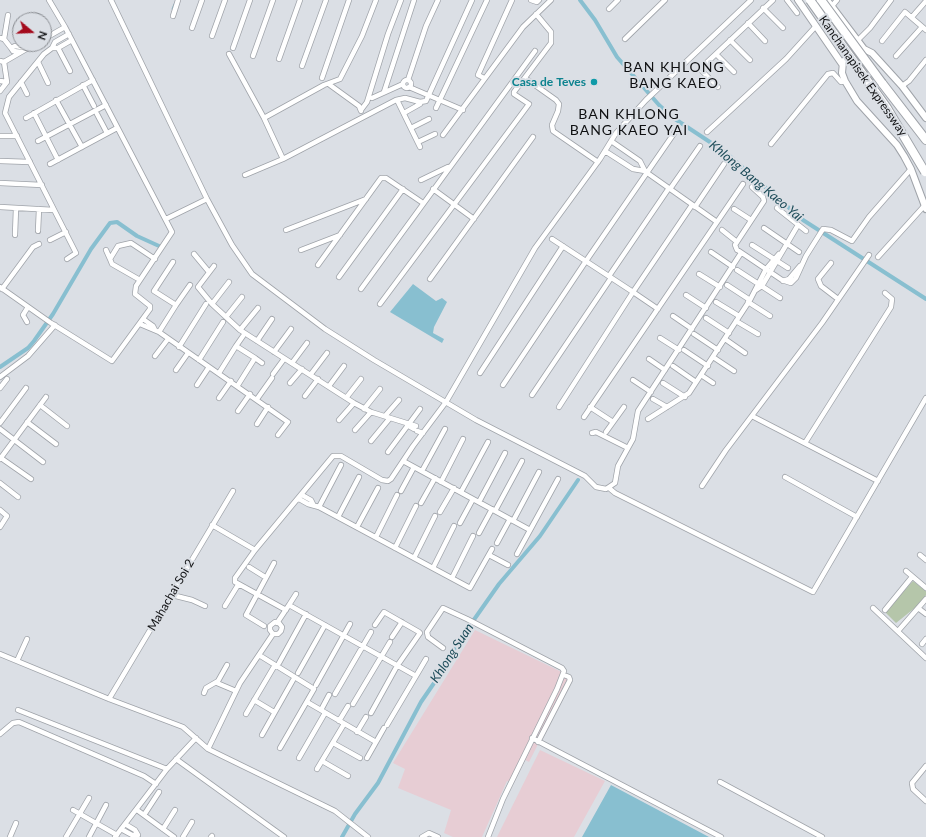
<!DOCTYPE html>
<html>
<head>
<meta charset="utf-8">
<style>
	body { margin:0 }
	#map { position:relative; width:926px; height:837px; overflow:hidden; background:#dbdfe5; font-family:Lato,sans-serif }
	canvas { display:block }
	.north { position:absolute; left:12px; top:12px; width:40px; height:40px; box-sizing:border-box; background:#dbdfe5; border:1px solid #898c91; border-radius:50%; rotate:109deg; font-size:11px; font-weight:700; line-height:16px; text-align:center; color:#0f1012 }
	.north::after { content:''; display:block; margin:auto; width:14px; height:18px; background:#a40a1c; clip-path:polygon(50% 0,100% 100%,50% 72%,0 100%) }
</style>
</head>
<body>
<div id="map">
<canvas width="926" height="837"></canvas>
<div class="north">N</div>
</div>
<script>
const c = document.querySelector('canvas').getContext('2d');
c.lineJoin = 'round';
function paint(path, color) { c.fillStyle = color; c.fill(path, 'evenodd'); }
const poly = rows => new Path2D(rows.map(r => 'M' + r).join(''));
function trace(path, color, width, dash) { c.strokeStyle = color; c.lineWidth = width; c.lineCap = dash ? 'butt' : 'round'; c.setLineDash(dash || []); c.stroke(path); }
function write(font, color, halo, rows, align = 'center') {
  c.font = font + ' Lato,sans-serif'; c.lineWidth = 4; c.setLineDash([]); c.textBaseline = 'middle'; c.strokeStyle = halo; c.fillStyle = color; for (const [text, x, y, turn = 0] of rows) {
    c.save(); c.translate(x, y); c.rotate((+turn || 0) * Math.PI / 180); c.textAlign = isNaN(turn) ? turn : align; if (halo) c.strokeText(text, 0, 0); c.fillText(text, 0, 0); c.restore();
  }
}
paint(poly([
	[475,630,572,677,529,762,525,760,514,783,507,781,482,837,453,837,444,833,451,810,398,788,405,769,393,763],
	[540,750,605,781,574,837,497,837]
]), '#e7cdd4');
paint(poly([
	[913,581,926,591,926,595,916,607,896,623,885,612]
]), '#b5c6aa');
paint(poly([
	[413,284,436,301,442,298,447,302,434,327,433,333,444,339,442,343,390,312],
	[611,785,709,837,582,837]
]), '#88bfd0');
trace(poly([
	[172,9,174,4]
]), '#88bfd0', 1);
trace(poly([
	[580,0,595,20,617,57,659,105,672,117,725,152,803,220,926,299],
	[0,367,28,348,34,341,53,314,91,249,110,223,117,222,137,236,159,246],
	[342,837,355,814,378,783,421,702,443,670,459,641,499,584,540,536,578,480]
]), '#88bfd0', 4);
const street = poly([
	[111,0,207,199,232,245,252,274,325,329,374,360,476,420,585,476,596,487,606,489,615,483,618,466,633,439,638,411,741,253],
	[531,0,537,2,539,0],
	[787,0,797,13],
	[832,6,837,0],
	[763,8,783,28],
	[609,9,618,0],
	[173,16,178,0],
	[912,17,926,1],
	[748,23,765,41],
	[192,28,202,0],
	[69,34,55,42,52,48,58,48,72,40],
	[212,36,225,0],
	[0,38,4,39,11,48],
	[4,39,8,15],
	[44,39,65,27],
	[625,39,665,0],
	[730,40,750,60],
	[858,40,870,28,891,0],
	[882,41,905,12,926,30],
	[52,48,44,54,9,97,5,113,76,253,67,259],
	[58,48,70,71],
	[233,48,250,0],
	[21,52,13,51,11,48,15,46,28,48],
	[229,54,264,118,283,159],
	[716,54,734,72],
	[253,56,273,0],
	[896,56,922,27],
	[279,59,300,0],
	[0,61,4,62,35,44],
	[38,62,48,83],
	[302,66,326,0],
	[322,78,349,0],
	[484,78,478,75,512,0],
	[525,78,556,100,559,104,558,111,552,125,553,131,598,162],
	[408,80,426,26,438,0],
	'403 84a4 4 0 1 1 8 0a4 4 0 1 1-8 0Z',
	[0,81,7,82],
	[21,82,27,94],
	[83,85,94,106],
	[330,85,359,106,361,111],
	[902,86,909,81,926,60],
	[409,87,463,110],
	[718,87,700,69,773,0],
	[0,91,7,82,4,62],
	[384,92,414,0],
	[372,98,403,84],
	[56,100,82,147],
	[397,100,420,147],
	[436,108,487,0],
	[361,110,367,102,388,34,401,0],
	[34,113,58,160],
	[404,113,420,104],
	[97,114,107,133],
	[26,118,93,80],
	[264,118,324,85,340,79,362,36,376,0],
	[411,128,429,119],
	[707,132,786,59,816,26],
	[443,135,523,27,551,0],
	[0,136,17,136],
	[38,141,106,105],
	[418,142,435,134],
	[771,144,828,74,833,73,841,82,845,81],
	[605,151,633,169,645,171,640,161,611,141],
	[0,161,30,162],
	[50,164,117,128],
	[646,172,717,222],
	[245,175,283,159,396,100,405,98,420,102,426,101,472,0],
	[421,180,448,167],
	[0,183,42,185],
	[433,189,474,219],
	[670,189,700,146],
	[0,207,54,210],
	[695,207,724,164],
	[777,208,806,231],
	[734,209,751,220],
	[166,219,207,199],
	[764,228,799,252],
	[286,230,366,199],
	[722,230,737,242],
	[38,231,39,209],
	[15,235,16,208],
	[552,239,633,292,559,407],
	[50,240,66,232],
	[752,245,788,268],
	[106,250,110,259],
	[301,250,340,235],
	[737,250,735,245,764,201,763,197,752,187],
	[739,251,782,280,791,283,796,278,806,256,823,229,831,230,852,241,869,217,911,169],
	[711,252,733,267],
	[194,254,209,272],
	[878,257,925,205],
	[173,262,154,291,176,305,159,332,288,422,278,435],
	[831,263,818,279,821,286,838,299],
	[318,265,381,178,386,178,423,203],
	[214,266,198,287,212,304,240,330,354,403,371,412,416,426],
	[737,270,780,298],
	[699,274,720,287],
	[609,276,669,188],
	[339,277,403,189],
	[430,279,533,137],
	[140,280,112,264,110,259,118,246,131,243,155,259],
	[783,281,789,279,800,266],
	[727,285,750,300],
	[0,287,51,323,112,361,150,309,150,306,135,294,136,286,172,232,65,27,49,0],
	[2,289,33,247,39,244],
	[361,289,535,51],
	[756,290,762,286,798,225],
	[686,295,706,308],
	[716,302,739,316],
	[748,302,770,316],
	[212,304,229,282],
	[380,304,529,104,514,94,514,92,551,43,551,32,536,14],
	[176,305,190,285],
	[658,309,633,292,692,205],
	[673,316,692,329],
	[226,317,242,297],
	[706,318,729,333],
	[143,319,153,326,155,330],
	[736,321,758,334],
	[27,322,23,315,28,307],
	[140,324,159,332],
	[240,330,258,308],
	[694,334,718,350],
	[660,338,679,350],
	[725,339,745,353],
	[257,341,272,319],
	[236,346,243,336],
	[179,347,206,304],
	[684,350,708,366],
	[274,352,291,329],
	[155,356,168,339],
	[713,357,734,371],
	[255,358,262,363],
	[649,359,665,370],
	[199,360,223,322],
	[292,363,307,343],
	[673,366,696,382],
	[176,370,188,353],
	[219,373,236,346,255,358,238,385],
	[480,373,563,246],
	[273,374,284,359],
	[311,374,327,353],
	[701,375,713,383],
	[0,377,28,356,55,325],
	[633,380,651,392],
	[290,383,302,369],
	[663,383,685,397],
	[197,385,209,367],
	[503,385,586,261,675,132],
	[329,386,344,366],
	[0,388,7,379],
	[532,395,611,278],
	[305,396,318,379],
	[219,398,231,381],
	[346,398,361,379],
	[257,399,272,378],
	[653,399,667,407],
	[40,405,67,426],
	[590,407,613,422],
	[364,409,380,389],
	[238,411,250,394],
	[385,416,399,400],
	[752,416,878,481],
	[584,417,743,184],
	[648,419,689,393,750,300,766,269,779,254],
	[339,420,354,403],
	[27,422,56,444],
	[0,423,26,388],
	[257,424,268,407],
	[407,425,414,429],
	[0,429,43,462],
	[355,430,371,412],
	[417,431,423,433],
	[606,432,624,407],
	[592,433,596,432,628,448],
	[371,441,390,418],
	[805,443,891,307,892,299,885,293],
	[388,452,420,409],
	[1,458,31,479],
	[0,459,46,397],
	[403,461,530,530],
	[422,471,445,429],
	[785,477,857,517],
	[441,482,463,439],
	[0,483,18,497],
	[702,486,726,450,822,323,869,255],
	[609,488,615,493,813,592,926,398],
	[401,491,414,467],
	[461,492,488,442],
	[302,495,311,500,313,504],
	[299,499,308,504,319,507,470,588,492,549],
	[479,502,505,453],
	[421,503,435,478],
	[319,507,341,465],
	[0,510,7,516,0,527],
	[495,511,522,461],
	[440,512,454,488],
	[338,517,359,477],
	[513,521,539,472],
	[460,523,473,499],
	[212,525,255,550],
	[357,527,378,488],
	[479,533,492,509],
	[376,537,397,495],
	[497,543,510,519],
	[395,548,416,506],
	[517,554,558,479],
	[489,555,508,565],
	[920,555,926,560],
	[414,558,435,516],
	[249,567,265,577],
	[433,568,454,526],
	[906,571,926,588],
	[452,578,473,536],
	[172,595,192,600,205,606],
	[289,605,296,594],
	[225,606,238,585],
	[873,608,926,658],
	[918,608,926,614],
	[286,610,235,582,235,578,255,550,333,456,341,456,382,480,388,481,391,479,413,446,446,402,535,248,600,159,616,133,646,100,751,0],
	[885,610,912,577],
	[277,623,289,605,416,676,426,659],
	[264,626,246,615,274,563],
	[898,631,926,599],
	[392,637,402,622],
	[922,644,926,639],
	[443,648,428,637,427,632,443,608,467,619,562,668,564,671,557,689,503,799,488,837],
	[0,654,109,699,183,727,208,749,335,811,368,837],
	[259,655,314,689,280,748],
	[17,661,27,639],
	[279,663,306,614],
	[298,673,325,625],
	[217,683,236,691],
	[316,685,350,624],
	[204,693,206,688,218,681,227,665],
	[335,694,371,632],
	[109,699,233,491],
	[254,700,274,712],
	[307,702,376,742],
	[353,704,390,642],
	[18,710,167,769],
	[321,710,329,695],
	[371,713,397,666,420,633,419,632,384,612,375,625],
	[246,714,275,665],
	[339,721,348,706],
	[387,725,416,676],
	[357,732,366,717],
	[0,734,13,723,19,722,144,776,156,784],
	[262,735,293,680],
	[532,738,721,837],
	[538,742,570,680,569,677,564,675],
	[333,743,360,758],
	[208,749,240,683,273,634,278,634,281,631,282,627,279,623,275,622,270,626,270,630,273,634],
	[299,758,325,713],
	[367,758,384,728],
	[176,759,284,837],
	[322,761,348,776],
	[926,766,912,783,913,789,926,801],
	[317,769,344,724],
	[720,782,822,837],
	[73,810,117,835],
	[137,810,174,837],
	[144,815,159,792],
	[121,829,132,835,138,835,135,830,125,824],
	[163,829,175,810],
	[10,837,16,823],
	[66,837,89,798],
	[89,837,106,805],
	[115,837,167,769,196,738],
	[183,837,192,822],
	[211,837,212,836],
	[422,837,429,833,438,837]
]);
const secondary = poly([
	[798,0,842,64],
	[827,0,864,49],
	[926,118,902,86,872,53,864,49,854,50,843,62,842,73,845,81,857,101,897,145,904,156,911,169,926,209]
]);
const highway = poly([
	[882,83,926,140]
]);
trace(street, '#9fa3a9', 6);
trace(secondary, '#9fa3a9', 8);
trace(highway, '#9fa3a9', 10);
trace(street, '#fff', 4.5);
trace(secondary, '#fff', 6);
trace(highway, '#fff', 8);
const highwayBridge = poly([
	[810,0,887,108,925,172],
	[821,0,882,83]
]);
trace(highwayBridge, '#9fa3a9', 10, []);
trace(highwayBridge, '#fff', 8);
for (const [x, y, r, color] of [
	[594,82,4,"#0f9aa8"]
]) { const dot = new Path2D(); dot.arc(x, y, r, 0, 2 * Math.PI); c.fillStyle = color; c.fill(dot); trace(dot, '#dbdfe5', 1.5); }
write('12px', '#0f1012', '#dbdfe5', [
	["Kanchanapisek Expressway",863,76,55],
	["Mahachai Soi 2",171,595,-60]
]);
write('bold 12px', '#0d838f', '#dbdfe5', [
	["Casa de Teves",586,82]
], 'right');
write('italic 13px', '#1d4c59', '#dbdfe5', [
	["Khlong Bang Kaeo Yai",756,181,40],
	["Khlong Suan",452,653,-57]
]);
c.letterSpacing = '1px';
write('14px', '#0f1012', '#dbdfe5', [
	["BAN KHLONG",674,67],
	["BANG KAEO",674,83],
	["BAN KHLONG",629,114],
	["BANG KAEO YAI",629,130]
]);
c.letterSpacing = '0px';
</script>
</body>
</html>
